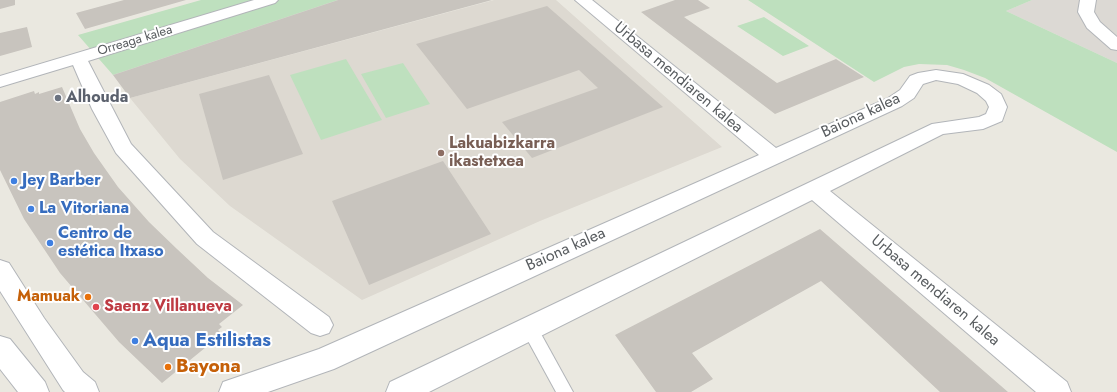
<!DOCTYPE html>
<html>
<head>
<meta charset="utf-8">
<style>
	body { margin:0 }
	canvas { display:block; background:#eae8e0 }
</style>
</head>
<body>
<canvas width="1117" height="392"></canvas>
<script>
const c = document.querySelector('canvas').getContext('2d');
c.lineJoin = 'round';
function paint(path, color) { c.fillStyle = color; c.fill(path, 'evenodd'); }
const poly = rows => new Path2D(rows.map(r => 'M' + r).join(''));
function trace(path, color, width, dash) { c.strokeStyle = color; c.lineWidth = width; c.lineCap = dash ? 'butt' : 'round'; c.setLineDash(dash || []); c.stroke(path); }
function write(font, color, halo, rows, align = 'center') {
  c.font = font + ' Jost,sans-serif'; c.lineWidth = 4; c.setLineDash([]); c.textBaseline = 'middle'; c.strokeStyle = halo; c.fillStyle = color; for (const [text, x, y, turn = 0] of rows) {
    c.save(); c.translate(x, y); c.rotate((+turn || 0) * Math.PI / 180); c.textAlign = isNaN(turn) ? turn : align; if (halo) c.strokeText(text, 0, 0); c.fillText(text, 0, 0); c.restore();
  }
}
paint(poly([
	[1032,0,1117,0,1117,63,1006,11]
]), '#dcd9d4');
paint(poly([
	[494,0,556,0,722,147,540,221,362,300,230,206,180,159,130,98]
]), '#ddd9d1');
paint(poly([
	[201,0,338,0,113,75,78,35],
	[748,0,1032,0,1006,11,1117,63,1117,152,985,78,964,70,947,65,919,64,904,67,874,82],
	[764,17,809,46,783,56,737,26],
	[346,59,382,120,321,140,290,75],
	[403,63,430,104,386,118,361,74]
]), '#bee0be');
paint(poly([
	[0,0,15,0,15,5,0,9],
	[124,0,186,0,85,29,76,13],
	[338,0,492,0,130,98,113,75],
	[675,0,698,0,710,8,684,17,777,83,836,59,864,77,775,114,641,12],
	[547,6,663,107,532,158,502,122,598,88,579,70,467,109,416,44],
	[27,27,32,47,0,56,0,33],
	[269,75,303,154,223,180,199,94],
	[62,87,80,129,94,153,118,187,149,222,177,249,208,278,243,305,219,324,222,327,218,330,222,334,162,383,119,342,60,273,24,219,0,170,0,102,34,91,35,94,39,92,39,94],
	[443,161,491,234,369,285,332,201],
	[820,229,1008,392,940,392,821,281,692,353,713,379,691,392,656,392,615,335]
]), '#c8c4be');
const lane = poly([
	[529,321,535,323,573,392,556,392,521,328,523,323,529,321]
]);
const street = poly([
	[254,0,278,0,275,3,88,61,131,144,213,232,329,317,333,325,329,333,320,336,311,333,197,244,116,153,92,109,73,65,0,87,0,76,254,0],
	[575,0,592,0,776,148,888,98,900,90,910,76,918,73,936,70,963,74,989,85,1001,94,1007,107,1002,121,983,129,943,134,830,191,1067,382,1071,392,1036,392,812,200,429,392,386,392,390,382,932,124,979,117,986,114,989,107,986,101,977,93,958,84,936,80,923,84,914,98,902,106,334,369,268,392,219,392,223,382,319,349,759,155,575,0],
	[1080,0,1096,0,1094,12,1100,22,1117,37,1117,50,1111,49,1087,28,1078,12,1080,0],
	[0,260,9,263,44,318,83,372,95,382,99,392,65,392,63,390,0,291,0,260],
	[0,336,10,339,45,382,49,392,18,392,0,369,0,336]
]);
trace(lane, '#b2b5b9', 2);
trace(street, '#b2b5b9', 2);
paint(lane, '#fff');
paint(street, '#fff');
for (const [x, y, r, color] of [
	[58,98,4,"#6b7280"],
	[441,153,4,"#8d6e63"],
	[14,181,4,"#3f7fe0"],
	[31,209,4,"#3f7fe0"],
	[50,243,4,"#3f7fe0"],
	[88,297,4,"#e8710a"],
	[96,307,4,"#e0444e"],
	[135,341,4,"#3f7fe0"],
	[168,367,4,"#e8710a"]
]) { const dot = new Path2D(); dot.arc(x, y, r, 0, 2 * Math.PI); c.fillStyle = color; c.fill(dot); trace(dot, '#fff', 1.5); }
write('13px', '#585c5f', '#fff', [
	["Orreaga kalea",135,41,-17]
]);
write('16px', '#585c5f', '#fff', [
	["Urbasa mendiaren kalea",678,78,40],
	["Baiona kalea",861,116,-25],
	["Baiona kalea",566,250,-24],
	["Urbasa mendiaren kalea",935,291,40]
]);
write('bold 16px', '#5b616d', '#fff', [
	["Alhouda",66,98]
], 'left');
write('bold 16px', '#785e54', '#fff', [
	["Lakuabizkarra",449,144],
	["ikastetxea",449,162]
], 'left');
write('bold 16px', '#366cbe', '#fff', [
	["Jey Barber",22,181],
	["La Vitoriana",39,209],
	["Centro de",58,234],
	["estética Itxaso",58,252]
], 'left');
write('bold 16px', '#c56008', '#fff', [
	["Mamuak",80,297]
], 'right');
write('bold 16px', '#be3a42', '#fff', [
	["Saenz Villanueva",104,307]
], 'left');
write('bold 19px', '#366cbe', '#fff', [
	["Aqua Estilistas",143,341]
], 'left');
write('bold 19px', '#c56008', '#fff', [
	["Bayona",176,367]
], 'left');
</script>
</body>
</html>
